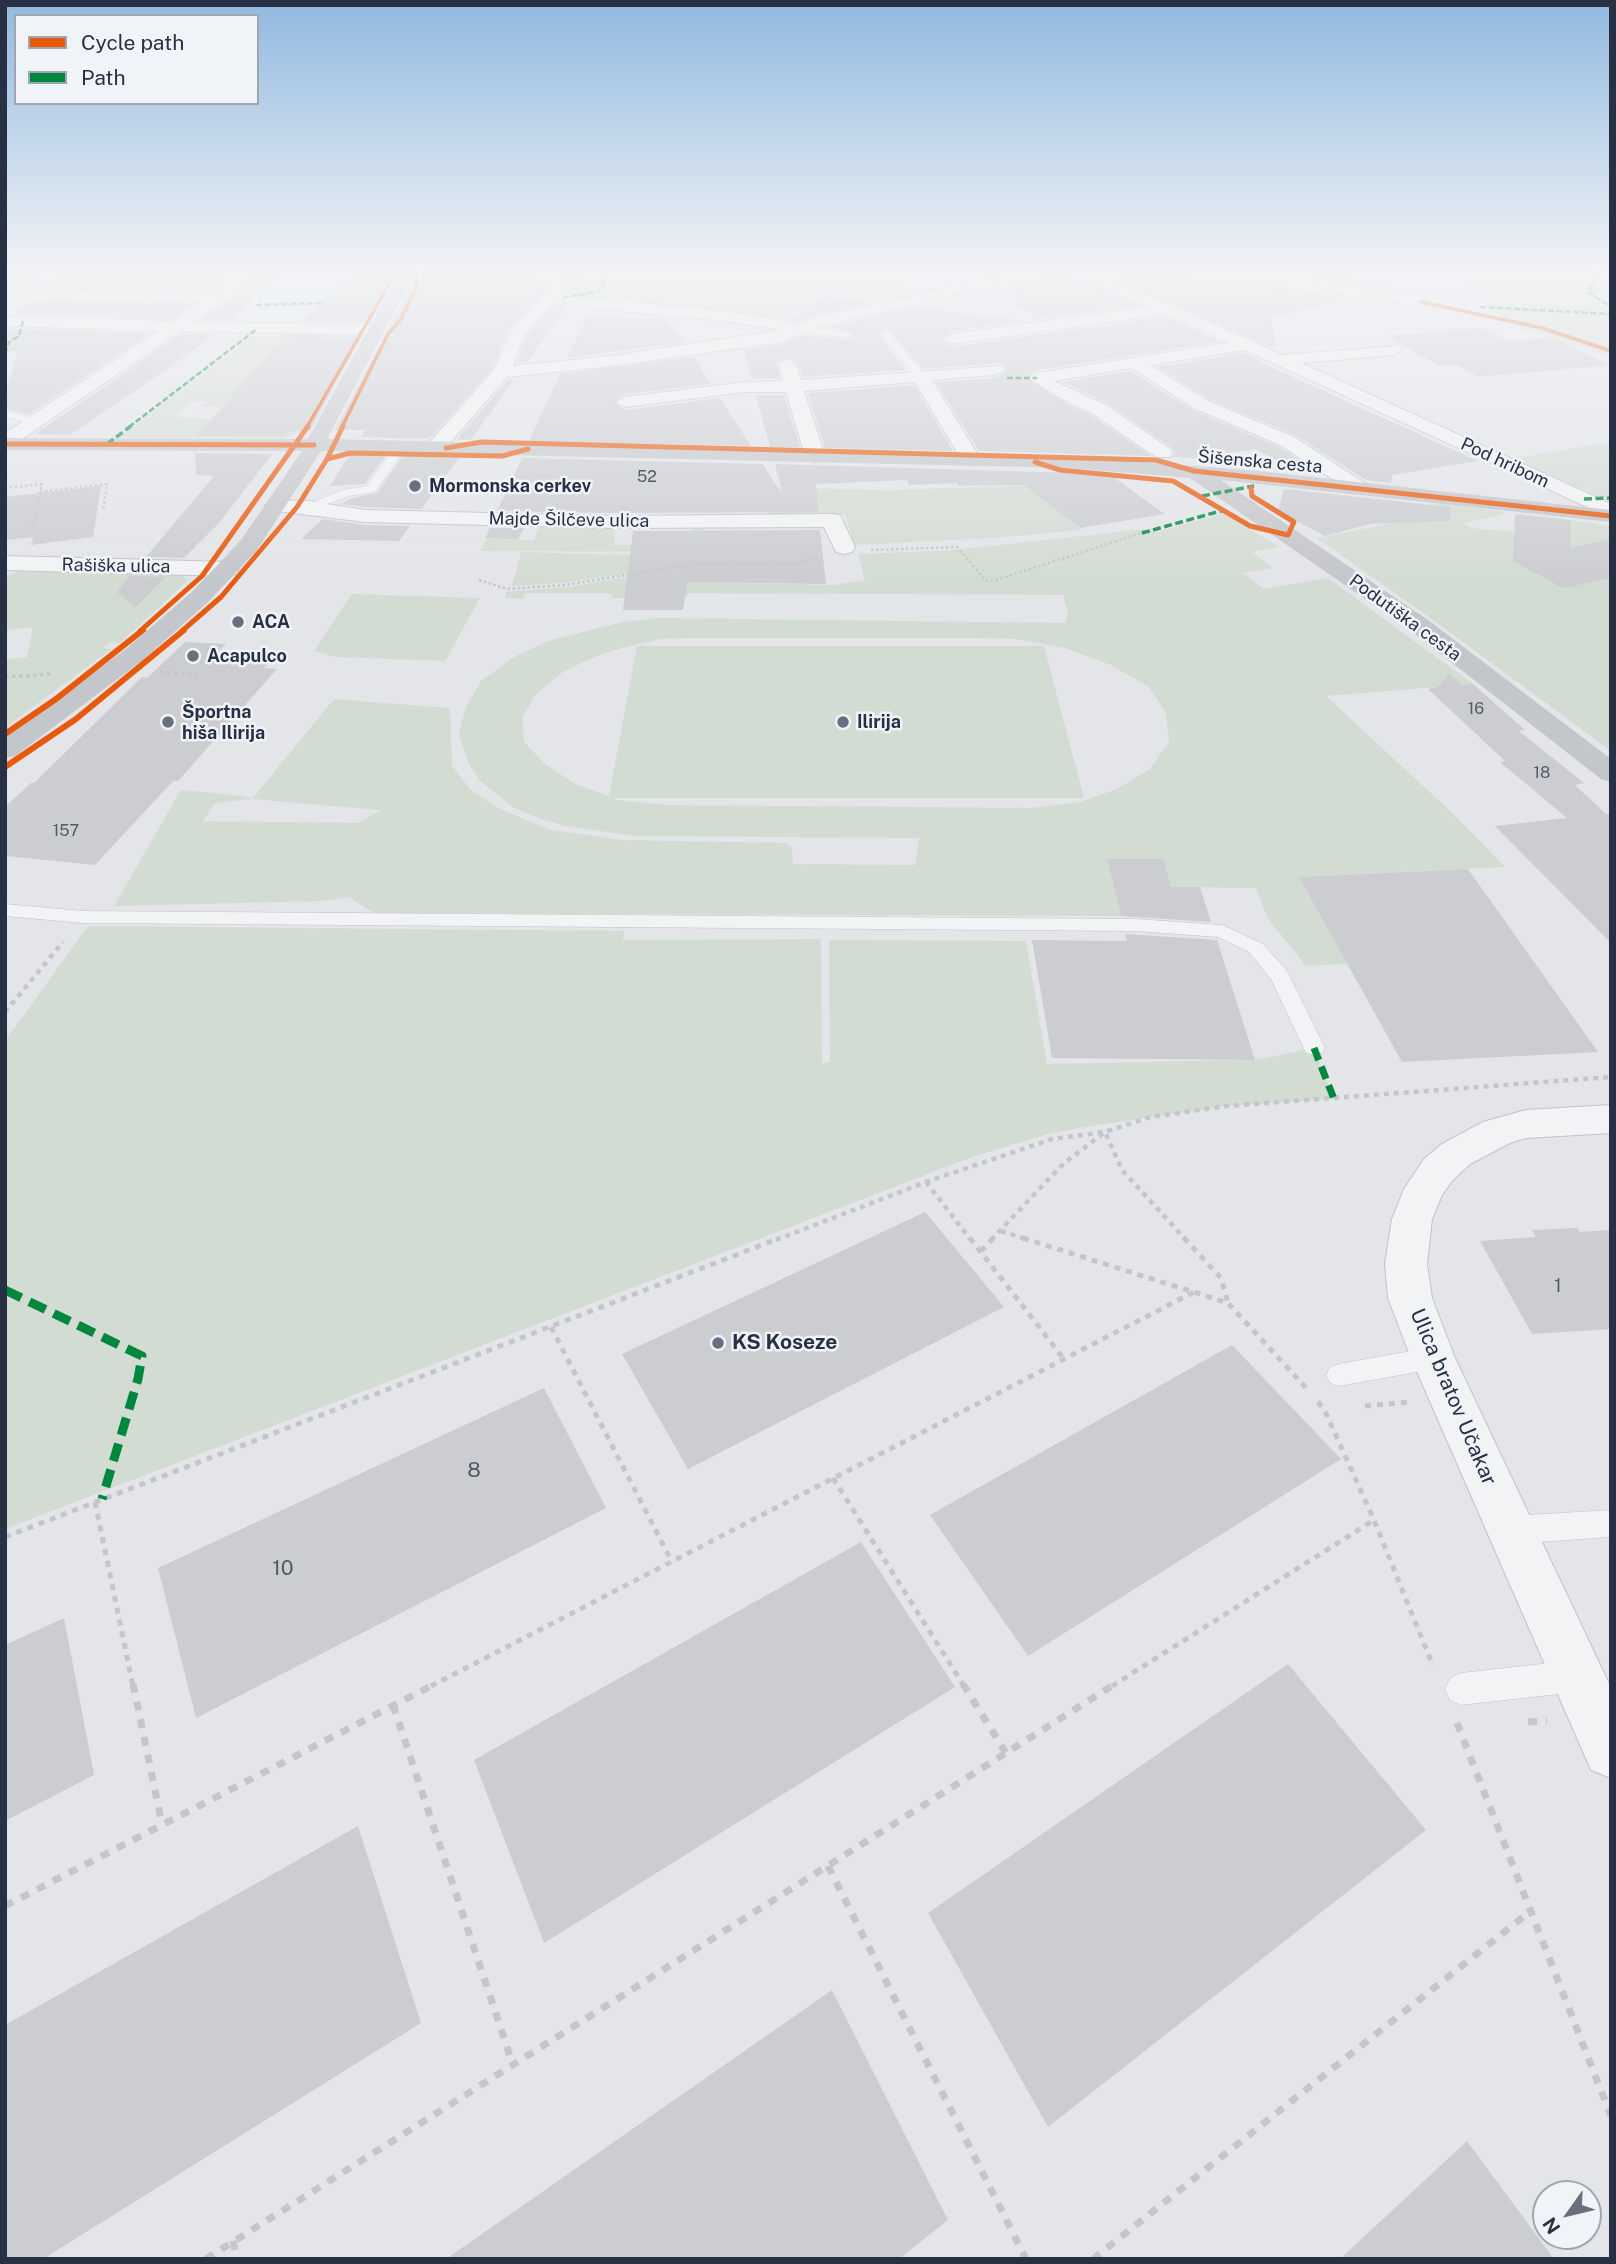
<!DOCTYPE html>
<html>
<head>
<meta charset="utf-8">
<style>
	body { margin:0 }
	#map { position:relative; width:1616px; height:2264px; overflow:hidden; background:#e3e5e8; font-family:"Public Sans",sans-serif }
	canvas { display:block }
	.frame { position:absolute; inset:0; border:7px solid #283143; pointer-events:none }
	.legend { position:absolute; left:14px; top:14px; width:245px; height:91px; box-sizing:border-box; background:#f0f3f8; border:2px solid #a0a5b0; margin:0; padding:9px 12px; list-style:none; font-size:21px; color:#283143 }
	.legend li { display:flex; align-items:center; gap:14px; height:35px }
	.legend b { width:35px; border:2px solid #a0a5b0 }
	.north { position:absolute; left:1532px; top:2180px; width:70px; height:70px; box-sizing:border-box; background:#f0f3f8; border:2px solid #a0a5b0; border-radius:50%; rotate:236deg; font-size:19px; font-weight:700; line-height:28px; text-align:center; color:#283143 }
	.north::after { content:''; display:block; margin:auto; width:24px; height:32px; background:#69707d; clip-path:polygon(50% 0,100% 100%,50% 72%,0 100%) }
</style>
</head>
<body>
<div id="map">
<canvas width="1616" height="2264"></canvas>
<div class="frame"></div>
<ul class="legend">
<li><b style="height:9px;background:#e8590c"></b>Cycle path</li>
<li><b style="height:9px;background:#00873e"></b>Path</li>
</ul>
<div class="north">N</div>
</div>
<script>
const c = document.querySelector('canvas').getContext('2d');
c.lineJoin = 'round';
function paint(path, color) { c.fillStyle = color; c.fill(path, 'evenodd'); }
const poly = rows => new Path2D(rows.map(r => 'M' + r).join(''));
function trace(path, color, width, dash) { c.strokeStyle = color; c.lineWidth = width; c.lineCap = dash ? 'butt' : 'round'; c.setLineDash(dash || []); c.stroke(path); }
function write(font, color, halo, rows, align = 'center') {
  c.font = font + ' "Public Sans",sans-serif'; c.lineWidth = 5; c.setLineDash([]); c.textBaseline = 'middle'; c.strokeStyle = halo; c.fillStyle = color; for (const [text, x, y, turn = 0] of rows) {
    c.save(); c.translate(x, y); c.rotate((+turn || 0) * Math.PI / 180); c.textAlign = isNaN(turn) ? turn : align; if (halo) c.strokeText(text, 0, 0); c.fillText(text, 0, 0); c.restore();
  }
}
paint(poly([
	[559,269,931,269,899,287,918,295,883,304,824,291,781,322,637,307,563,294,559,289],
	[1449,269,1611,269,1611,357,1514,326,1479,299,1469,273],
	[40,276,36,281,84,281,71,293,5,294,5,277],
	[291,331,328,332,317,345,348,345,347,348,303,348,297,353,278,354,270,363,342,363,307,414,275,414,274,407,264,405,199,407,206,401,190,402,177,417,222,419,213,431,304,430,284,438,119,437,253,336,285,335],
	[1611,442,1611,501,1511,459],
	[1062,484,1067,518,1082,530,991,538,854,545,845,514,770,515,757,487,891,490],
	[1434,503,1500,511,1505,514,1463,523,1470,528,1569,537,1570,520,1611,526,1611,751,1436,622,1317,538,1429,516],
	[1223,513,1279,547,1252,552,1273,568,1243,573,1264,589,1328,578,1473,684,1326,696,1449,810,1505,867,1300,877,1348,964,1306,966,1267,917,1256,888,1171,887,1162,859,1107,859,1121,916,374,913,349,897,323,901,114,906,181,790,245,796,252,799,334,699,450,708,452,766,471,790,502,810,551,830,623,840,787,843,792,848,793,864,915,865,919,838,635,836,566,826,541,819,514,808,479,780,468,762,459,734,465,709,481,681,514,657,548,641,622,622,660,618,1065,623,1068,613,1063,595,689,593,685,598,611,598,612,593,526,593,523,599,505,598,506,592,568,587,697,565,693,582,833,585,865,580,858,554,954,550,1153,528,1157,532],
	[975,638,1015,639,1065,648,1111,665,1149,687,1166,713,1169,742,1150,769,1117,789,1080,802,1032,808,668,805,617,800,613,798,1084,798,1044,646,637,646,609,796,575,784,544,763,524,742,522,718,536,694,564,671,602,654,629,646,661,639,687,638],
	[252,799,380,810,381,810,358,823,203,821,215,803],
	[541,524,615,525,614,545,691,544,692,529,704,526,705,552,480,551,487,538,534,540],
	[521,552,673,556,696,563,563,583,512,586],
	[29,568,179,573,188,580,120,643,111,642,103,648,111,649,5,728,5,660,27,657,33,627,6,630,5,635,5,580,11,574],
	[352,594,480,598,445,661,336,657,314,651],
	[88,926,624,931,623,940,821,939,822,1063,830,1062,829,940,1026,941,1047,1064,1255,1060,1314,1048,1334,1099,1227,1106,1098,1125,1052,1133,972,1157,5,1529,5,1041]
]), '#d3dcd3');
paint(poly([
	[196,269,236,269,214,290,77,286,71,289,43,290,60,275,191,274],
	[257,269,286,269,229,320,201,320,234,297],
	[353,269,398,271,370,322,302,321],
	[544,269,542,293,508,330,492,369,429,439,361,437,366,430,335,430,419,270],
	[1092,269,1175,269,1185,276,1347,299,1271,318,1276,346,1270,347],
	[1278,269,1395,286,1395,287,1387,289,1256,270],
	[562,271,592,271,576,293,564,290],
	[1064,273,1139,306,1031,320,1033,312,1016,305,1018,283],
	[823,296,872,302,816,314,793,323,789,320],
	[73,300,77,302,194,304,172,318,14,314,30,301],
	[557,303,567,306,527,362,517,363,526,337],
	[914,307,1026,321,951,331,941,340,951,347,1166,317,1219,342,1037,370,1026,377,1071,407,1089,414,1151,456,979,451,936,382,995,378,1005,372,1006,368,1001,363,923,369,889,330,881,331,881,339,906,370,803,377,797,362,786,357,776,363,780,378,752,379,744,350,777,346,806,335,847,340,853,336,852,333,829,327],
	[619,314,623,319,666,318,685,342,567,358,587,316],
	[1482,328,1509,341,1554,338,1611,365,1479,377,1457,365,1440,366,1386,336],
	[5,329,151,333,29,414,5,409,5,392,18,351,5,352],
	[181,334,213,334,196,349,70,435,35,434],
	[287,336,361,337,310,431,290,431,285,436,196,436,243,384,239,384],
	[1245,353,1263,361,1260,362,1478,461,1392,475,1391,483,1366,480,1295,435,1207,398,1157,367],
	[694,357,711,384,625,394,614,403,625,410,720,398,751,446,529,441,560,374],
	[1130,371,1193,410,1279,447,1322,475,1290,472,1291,467,1255,449,1196,458,1173,457,1176,453,1171,447,1105,402,1063,382],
	[514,379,471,440,457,439,508,380],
	[914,385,953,451,825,448,808,393],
	[756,395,784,395,800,447,770,447],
	[195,453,272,454,220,522,184,558,146,557,214,476,196,475],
	[350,454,386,455,365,484,330,486],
	[403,455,459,457,422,509,365,507,341,504,350,499,377,493],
	[522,458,763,464,784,498,775,464,1109,474,1165,514,1080,528,1024,485,958,486,957,483,909,485,907,480,816,484,818,512,615,513,497,511],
	[101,486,93,537,31,545,33,537,5,540,5,497],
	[1284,489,1450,507,1450,521,1370,524,1325,536,1278,511],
	[1515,514,1570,520,1571,548,1611,539,1611,578,1563,588,1513,561],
	[323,519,365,525,410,526,399,541,301,539],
	[490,528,524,528,518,539,485,538],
	[820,530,826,584,687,582,683,610,623,610,633,531],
	[130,576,165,577,135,608,117,592],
	[185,642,226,644,214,656,271,660,264,668,277,669,178,781,173,781,95,865,5,856,5,807,31,783,34,783,142,677,147,678],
	[1449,674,1462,685,1473,684,1525,730,1519,731,1584,783,1575,785,1606,814,1611,814,1611,943,1495,826,1567,818,1500,762,1505,761,1428,689,1437,687],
	[1107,859,1163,859,1171,887,1200,887,1211,922,1121,916],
	[1468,869,1598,1052,1402,1062,1299,877],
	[1125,934,1217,940,1255,1060,1052,1058,1032,940,1127,941],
	[925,1212,1004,1307,688,1469,622,1354],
	[1577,1228,1580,1232,1611,1230,1611,1329,1532,1334,1480,1241,1536,1237,1532,1230],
	[1232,1345,1341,1459,1028,1656,930,1515],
	[544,1388,606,1508,196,1718,158,1568],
	[861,1542,955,1687,544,1943,474,1760],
	[64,1618,94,1775,5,1821,5,1645],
	[1288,1664,1426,1830,1048,2127,928,1913],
	[358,1826,421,2023,43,2259,5,2259,5,2025],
	[832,1990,948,2220,899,2259,446,2259],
	[1467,2141,1554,2259,1340,2259]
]), '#cbcdd0');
const lane = poly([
	[80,292,82,294,77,297,5,299,5,293,80,292],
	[799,326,846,332,851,335,846,338,796,331,794,329,799,326],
	[883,333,889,333,925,375,925,379,917,379,883,337,883,333],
	[5,411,38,419,40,421,34,424,5,417,5,411],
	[400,444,406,447,375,492,349,496,308,511,302,507,342,490,367,486,396,445,400,444],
	[5,904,83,911,1136,919,1222,925,1263,944,1287,971,1325,1048,1322,1053,1314,1055,1306,1053,1271,979,1249,952,1218,937,1136,931,83,923,5,916,5,904],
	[1433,1347,1442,1350,1446,1358,1442,1366,1433,1369,1339,1386,1330,1383,1326,1375,1330,1367,1339,1364,1433,1347],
	[1611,1510,1610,1537,1511,1544,1501,1540,1496,1530,1501,1520,1511,1516,1611,1510],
	[1577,1660,1588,1665,1593,1676,1588,1687,1577,1692,1461,1705,1450,1700,1445,1689,1450,1678,1461,1673,1577,1660]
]);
const street = poly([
	[240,269,255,269,232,295,193,322,377,325,385,330,377,335,180,331,12,446,5,448,5,433,159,331,5,326,5,316,173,321,202,302,77,299,69,294,77,289,215,293,240,269],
	[547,269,559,269,560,272,561,292,585,298,716,310,785,321,793,326,817,317,1035,269,1084,269,1174,306,1282,355,1400,346,1402,350,1394,355,1301,363,1611,504,1611,518,1245,350,1150,365,1206,400,1294,437,1365,483,1368,487,1365,491,1351,491,1280,445,1194,408,1131,368,1054,381,1104,404,1170,449,1173,453,1170,457,1156,457,1090,412,1072,405,1028,378,1037,373,1228,343,1166,314,951,344,943,339,951,334,1149,307,1064,270,822,326,777,343,612,366,507,377,443,451,429,451,426,447,429,443,494,370,510,332,545,294,547,269],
	[556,300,585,308,716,320,782,330,612,356,513,366,524,336,556,300],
	[1178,269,1227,269,1264,274,1421,297,1429,302,1421,307,1185,273,1178,269],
	[787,359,796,364,801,380,1001,366,1004,370,995,375,932,380,981,460,978,464,971,466,964,464,915,382,804,391,825,456,822,460,815,462,808,460,805,456,786,392,745,392,625,407,616,402,625,397,745,382,783,381,778,364,787,359],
	[276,500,308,501,365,510,615,516,832,514,840,515,855,547,852,552,844,554,836,552,824,527,615,528,365,522,269,510,265,506,269,502,276,500],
	[5,556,228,562,236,564,239,569,236,574,228,576,5,570,5,556],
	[1611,1105,1611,1133,1526,1138,1510,1143,1470,1164,1452,1181,1442,1195,1432,1219,1427,1264,1432,1298,1455,1358,1611,1688,1611,1778,1591,1770,1411,1358,1388,1298,1385,1264,1392,1219,1404,1189,1424,1159,1442,1144,1483,1122,1526,1110,1611,1105]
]);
trace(lane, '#c1c3c6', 1);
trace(street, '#c1c3c6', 2);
trace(poly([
	[5,488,42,484,31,536],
	[40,492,107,484,103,511],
	[871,550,957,547,985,580,993,581,1142,533],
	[479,580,507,589,565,585,693,564,793,564,817,558]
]), '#c4c6cb', 2.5, [2.5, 2.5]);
trace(poly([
	[160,672,199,675],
	[5,677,53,674]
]), '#c4c6cb', 3.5, [3.5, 3.5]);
trace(poly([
	[5,1012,63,942],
	[926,1182,971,1240],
	[1001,1231,1029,1240],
	[776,1240,926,1182,1052,1139,1105,1132,1122,1170,1186,1240],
	[991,1240,1064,1163,1105,1132,1150,1117,1227,1106,1611,1077]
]), '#c4c6cb', 4.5, [5, 5]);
trace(poly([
	[970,1238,1064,1359],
	[1023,1238,1228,1303,1308,1390],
	[1184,1238,1221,1278,1228,1303],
	[981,1251,993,1238],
	[551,1327,672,1562],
	[1318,1402,1324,1409,1374,1520,1433,1666],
	[1365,1406,1409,1402],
	[833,1478,964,1686],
	[95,1502,133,1686],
	[5,1537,780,1238],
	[431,1686,1194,1292],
	[1112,1686,1374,1520]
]), '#c4c6cb', 5, [6, 6]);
trace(poly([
	[133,1684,162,1824],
	[963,1684,1006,1753],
	[393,1705,513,2065],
	[1528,1722,1547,1721],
	[1457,1723,1611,2116],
	[828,1866,1026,2259],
	[5,1906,435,1684],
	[233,2241,237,2259],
	[206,2259,1115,1684],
	[1093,2259,1532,1910]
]), '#c4c6cb', 7, [9, 9]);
paint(lane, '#f2f3f5');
paint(street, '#f2f3f5');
paint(poly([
	[402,269,417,269,327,439,1069,456,1258,471,1611,510,1611,522,1221,480,1428,620,1611,759,1611,782,1601,779,1410,630,1190,478,1069,468,333,451,321,451,257,550,209,601,144,659,15,756,5,758,5,737,126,649,193,591,241,540,302,451,5,450,5,438,308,439,402,269]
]), '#c3c6ca');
trace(poly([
	[1590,269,1600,272,1588,292,1611,307],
	[563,298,599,291,608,273],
	[256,305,323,303],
	[1480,307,1611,314],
	[5,354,9,342,19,336,23,321],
	[1007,378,1037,378],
	[129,427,257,329]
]), '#00873e', 2.5, [6, 2.5]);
trace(poly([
	[107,444,131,426],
	[1202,496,1254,486],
	[1584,499,1611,498],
	[1142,533,1224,510]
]), '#00873e', 3.5, [8, 3.5]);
trace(poly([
	[1314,1048,1334,1099]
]), '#00873e', 7, [13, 7]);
trace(poly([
	[5,1290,142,1356,138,1379,102,1499]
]), '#00873e', 9, [18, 9]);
trace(poly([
	[1421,302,1542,328,1611,351],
	[307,427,398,269],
	[342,427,388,334,401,319,417,286,415,279,420,269]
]), '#e8590c', 3.5);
trace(poly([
	[5,444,314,445],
	[446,448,482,442,1156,460,1194,471,1611,516],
	[327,459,350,453,502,456,528,449],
	[1035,462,1060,470,1173,481,1250,526,1288,535,1294,522,1252,496,1251,488],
	[140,631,202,576,308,426],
	[182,631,221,597,297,507,327,459,343,426]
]), '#e8590c', 5);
trace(poly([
	[5,734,56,699,143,630],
	[5,767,76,719,184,630]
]), '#e8590c', 6);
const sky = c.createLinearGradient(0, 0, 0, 586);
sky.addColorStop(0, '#91b9e0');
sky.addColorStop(0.46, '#f2f3f5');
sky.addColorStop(1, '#f2f3f500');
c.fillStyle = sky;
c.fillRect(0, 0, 1616, 586);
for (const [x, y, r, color] of [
	[415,486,7,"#69707d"],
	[238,622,7,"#69707d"],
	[193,656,7,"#69707d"],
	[168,722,7,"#69707d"],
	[843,722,7,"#69707d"],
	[718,1343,7,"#69707d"]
]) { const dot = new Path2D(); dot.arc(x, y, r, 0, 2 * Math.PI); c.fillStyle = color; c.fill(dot); trace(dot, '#f0f3f8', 2.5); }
write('16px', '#525967', null, [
	["52",647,477],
	["16",1476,709],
	["18",1542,773],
	["157",66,831]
]);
write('18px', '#283143', '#f0f3f8', [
	["Šišenska cesta",1260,462,5],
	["Pod hribom",1505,463,25],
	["Majde Šilčeve ulica",569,520,1],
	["Rašiška ulica",116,566,1],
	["Podutiška cesta",1405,618,36]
]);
write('bold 18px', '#283143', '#f0f3f8', [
	["Mormonska cerkev",429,486],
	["ACA",252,622],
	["Acapulco",207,656],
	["Športna",182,712],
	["hiša Ilirija",182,733],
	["Ilirija",857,722]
], 'left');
write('18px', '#525967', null, [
	["1",1558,1286]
]);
write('bold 21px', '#283143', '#f0f3f8', [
	["KS Koseze",732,1343]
], 'left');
write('21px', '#283143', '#f0f3f8', [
	["Ulica bratov Učakar",1453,1397,67]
]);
write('21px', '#525967', null, [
	["8",474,1471],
	["10",283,1569]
]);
</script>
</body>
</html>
